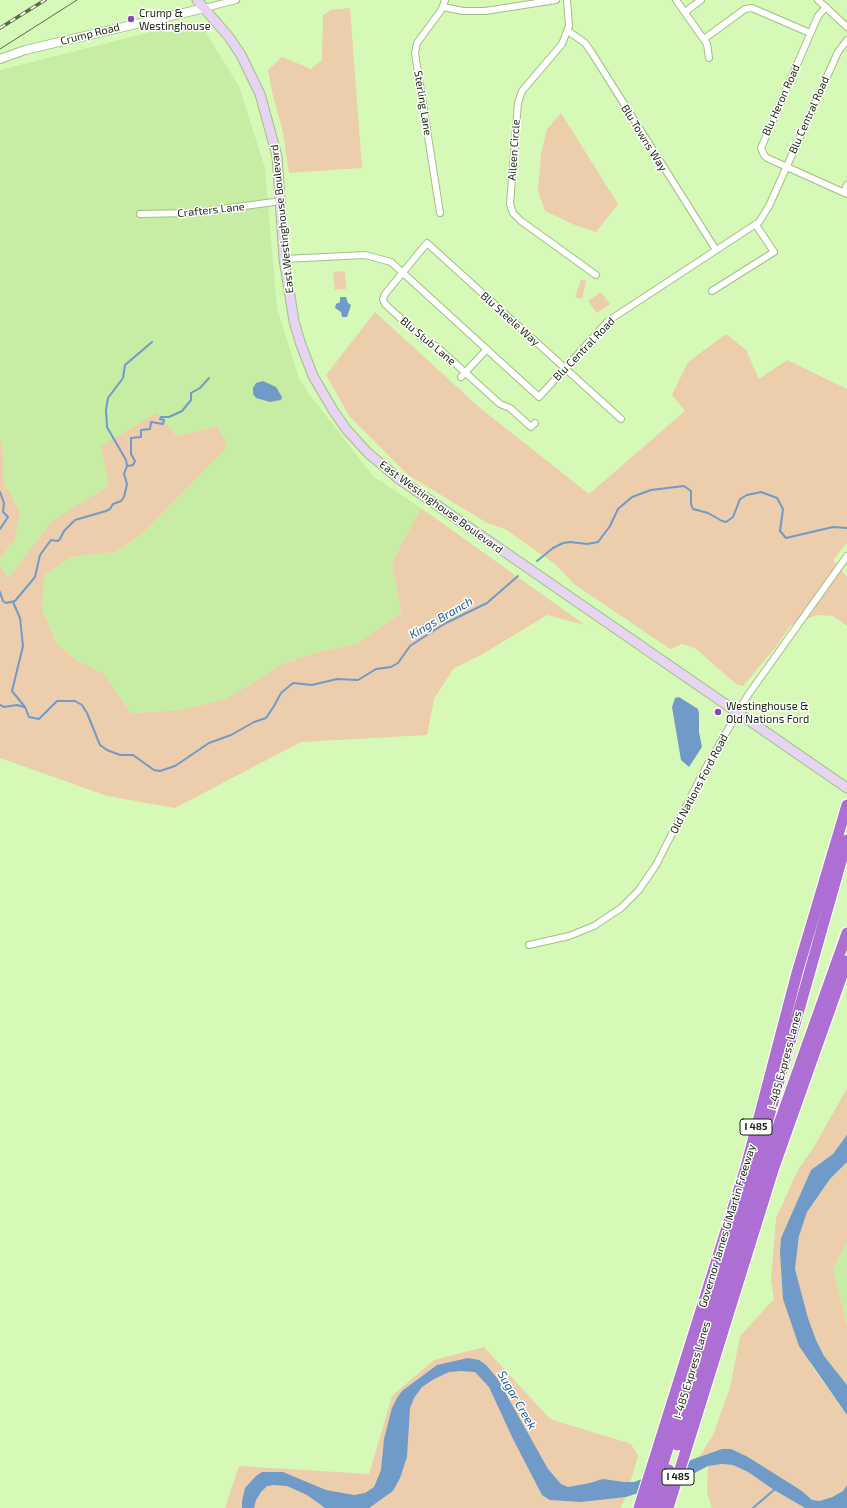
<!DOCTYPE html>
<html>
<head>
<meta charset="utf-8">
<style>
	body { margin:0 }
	canvas { display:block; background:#d6f9b7 }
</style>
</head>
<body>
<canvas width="847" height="1508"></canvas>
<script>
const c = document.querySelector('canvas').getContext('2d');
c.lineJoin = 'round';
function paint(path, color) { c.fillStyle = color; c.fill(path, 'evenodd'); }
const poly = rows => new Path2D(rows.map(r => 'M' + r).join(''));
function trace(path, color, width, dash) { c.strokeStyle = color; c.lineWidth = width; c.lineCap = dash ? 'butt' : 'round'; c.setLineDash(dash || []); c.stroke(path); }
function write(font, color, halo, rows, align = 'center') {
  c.font = font + ' "Exo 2",sans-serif'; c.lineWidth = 3; c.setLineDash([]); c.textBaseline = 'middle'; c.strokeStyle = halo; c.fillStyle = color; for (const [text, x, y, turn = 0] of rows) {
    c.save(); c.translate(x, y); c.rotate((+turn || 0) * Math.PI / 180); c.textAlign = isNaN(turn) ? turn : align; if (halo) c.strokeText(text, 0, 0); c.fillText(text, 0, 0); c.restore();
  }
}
paint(poly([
	[191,22,202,27,239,86,265,168,277,308,299,378,309,394,373,476,421,508,392,562,401,613,358,643,321,651,283,664,226,699,181,710,131,713,103,673,78,661,57,644,42,609,44,576,70,557,115,552,142,534,228,446,215,426,176,436,109,485,51,522,8,580,0,565,0,559,15,539,20,512,4,482,2,440,0,440,0,70],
	[847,1242,847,1325,833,1269]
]), '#c7eda5');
paint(poly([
	[350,8,362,168,289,173,283,132,272,92,268,70,282,57,311,69,322,60,323,15,331,10],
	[561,113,618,204,596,232,577,226,545,211,538,191,541,154,547,129],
	[345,271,346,289,335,290,333,272],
	[581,279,586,281,582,299,575,297],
	[601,292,610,304,597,313,588,301],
	[375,312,480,408,589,494,685,411,672,395,688,362,726,334,746,350,759,379,787,360,847,389,847,543,833,560,847,577,847,626,833,616,817,615,791,625,774,649,743,686,736,684,695,648,682,644,670,649,574,584,555,564,505,529,487,523,408,475,350,417,326,375],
	[157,413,176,436,216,426,228,446,142,534,115,552,70,557,44,576,42,609,57,644,78,661,103,673,131,713,181,710,226,699,283,664,321,651,358,643,401,613,392,562,421,508,585,625,547,615,481,655,453,669,434,699,427,735,301,742,175,808,107,796,0,758,0,565,8,579,51,522,109,485,101,446],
	[0,440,2,440,4,482,20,512,15,539,0,559],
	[847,1088,847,1136,833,1154,811,1170,781,1238,780,1252,782,1269,811,1365,847,1415,847,1485,843,1491,820,1502,812,1500,802,1491,748,1457,722,1449,699,1457,713,1435,730,1388,740,1336,774,1299,771,1280,776,1218,798,1170,814,1147],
	[847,1162,847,1242,833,1269,847,1325,847,1385,824,1356,816,1340,808,1318,795,1270,799,1236,807,1212,830,1179],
	[484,1347,550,1419,631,1444,638,1456,626,1497,620,1508,225,1508,239,1466,369,1474,392,1396,434,1360],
	[722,1464,733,1465,748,1472,774,1490,805,1508,712,1508,707,1493,708,1466]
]), '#ecceac');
paint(poly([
	[340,297,346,297,348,303,351,305,347,317,342,317,341,312,335,308,336,304,340,302],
	[263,381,276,387,282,397,281,400,270,402,256,398,253,394,253,388,256,383],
	[679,697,698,709,699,714,699,732,702,747,689,767,681,760,672,707,675,698],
	[847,1135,847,1162,830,1179,807,1212,799,1236,795,1269,808,1318,816,1340,824,1356,847,1385,847,1415,799,1346,783,1299,780,1252,781,1238,811,1170,833,1154],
	[468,1358,479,1360,486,1365,497,1378,548,1469,561,1484,568,1487,590,1483,603,1479,624,1482,634,1482,699,1457,722,1449,731,1449,748,1457,802,1491,812,1500,820,1501,832,1497,843,1491,847,1485,847,1508,805,1508,774,1490,748,1472,733,1465,722,1464,708,1466,687,1477,626,1497,581,1502,550,1500,542,1495,513,1439,489,1387,475,1372,461,1371,449,1372,434,1379,422,1387,414,1398,410,1408,407,1457,400,1478,393,1491,369,1508,325,1508,307,1495,287,1486,274,1485,267,1486,261,1492,256,1500,254,1508,242,1508,242,1501,245,1488,256,1476,262,1472,283,1472,326,1490,354,1495,365,1493,374,1487,381,1470,384,1439,392,1408,397,1398,402,1391,437,1365]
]), '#709ac8');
trace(poly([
	[127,466,133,465,135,461,131,454,131,438,141,437,141,430,150,429,151,422,163,424,164,420,160,419,161,417,169,417,182,411,191,400,191,393,200,388,209,378],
	[0,492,4,503,3,512,8,517,0,529],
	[537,561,553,548,563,543,570,542,587,544,598,542,610,526,618,509,632,497,651,490,684,486,691,491,691,504,693,509,708,513,722,521,726,522,733,517,740,499,747,495,761,492,777,498,783,509,780,531,786,538,833,527,847,528],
	[0,592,3,601,6,603,15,601,35,577,40,555,51,540,58,541,60,539,64,531,75,520,106,511,110,509,113,504,121,501,124,497,127,484,124,474,127,466,126,460,107,427,106,410,108,398,123,378,125,365,152,342],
	[13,602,20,618,23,646,12,691,25,707,29,717,39,719,57,701,75,701,82,705,87,713,100,745,107,750,120,755,133,755,154,770,160,771,175,766,209,743,231,735,254,722,266,718,274,706,281,693,293,683,312,685,337,679,358,680,376,669,391,667,398,663,410,646,444,624,487,603,518,576],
	[0,705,4,707,17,705,24,707],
	[753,1508,775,1489]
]), '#709ac8', 2);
const minor = poly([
	[567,0,569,26,562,44,522,91,518,103,510,204,513,213,521,221,596,275],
	[676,0,707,44,709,58],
	[818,0,847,27],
	[443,7,463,11,485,11,556,0],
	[826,7,818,16,761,148,764,155,767,158,847,194],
	[205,8,236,0],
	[685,12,701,0],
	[568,31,585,43,592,53,716,250],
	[704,39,745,9,752,8,810,33],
	[844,192,847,185],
	[440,213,415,53,417,43,442,9,445,0],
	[140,214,193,213,281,201],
	[284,259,365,255,391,262,539,397,608,321,759,222,769,206,838,52,847,40],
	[712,291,774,252,756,225],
	[461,377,487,349],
	[535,423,531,427,510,408,500,404,436,346,424,340,385,304,383,299,385,294,427,243,621,419],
	[529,945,569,936,594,926,621,908,639,890,656,865,704,771,748,695,847,556]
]);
const tertiary = poly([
	[0,59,25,50,205,8]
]);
const secondary = poly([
	[197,0,229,37,241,55,260,94,277,156,284,259,294,321,300,342,313,376,333,410,346,429,368,453,399,479,847,788]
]);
const motorway = poly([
	[677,1445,775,1135,847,933],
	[639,1508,746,1167,797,973,847,805],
	[649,1508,741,1215,847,840],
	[657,1508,669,1470],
	[668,1508,773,1170,847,961]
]);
trace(minor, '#9fc082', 8);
trace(tertiary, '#9fc082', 10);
trace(secondary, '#9fc082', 11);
trace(motorway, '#fff', 13);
trace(minor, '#fff', 6);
trace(tertiary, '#fff', 8);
trace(secondary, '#e6d4f2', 9);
trace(motorway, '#ad6fd4', 11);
trace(poly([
	[0,49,77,0]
]), '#576b44', 1);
const rail = poly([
	[0,28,45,0]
]);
trace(rail, '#576b44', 3.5);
trace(rail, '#fff', 2, [6]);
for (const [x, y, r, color] of [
	[131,19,4,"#8d44b7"],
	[718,712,4,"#8d44b7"]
]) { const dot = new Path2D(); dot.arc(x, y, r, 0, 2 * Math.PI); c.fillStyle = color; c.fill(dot); trace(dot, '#fff', 1.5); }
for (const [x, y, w] of [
	[756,1127,32],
	[678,1477,32]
]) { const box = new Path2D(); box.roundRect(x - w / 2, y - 8, w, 16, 3); c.fillStyle = '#fff'; c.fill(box); trace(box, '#17230b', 1); }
write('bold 10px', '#17230b', null, [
	["I 485",756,1127],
	["I 485",678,1477]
]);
write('11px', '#17230b', '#fff', [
	["Crump &",139,13],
	["Westinghouse",139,26],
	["Westinghouse &",726,706],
	["Old Nations Ford",726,719]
], 'left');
write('11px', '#17230b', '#fff', [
	["Crump Road",90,34,-14],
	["Blu Heron Road",781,100,-66],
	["Sterling Lane",423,103,81],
	["Blu Central Road",809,115,-66],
	["Blu Towns Way",644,138,58],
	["Aileen Circle",514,150,-86],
	["Crafters Lane",211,210,-6],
	["East Westinghouse Boulevard",282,219,-96],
	["Blu Steele Way",510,319,42],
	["Blu Stub Lane",428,341,40],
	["Blu Central Road",584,349,-46],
	["East Westinghouse Boulevard",441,507,36],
	["Old Nations Ford Road",699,784,-62],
	["I-485 Express Lanes",785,1060,-75],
	["Governor James G Martin Freeway",727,1226,-73],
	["I-485 Express Lanes",692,1370,-73]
]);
write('italic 12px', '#1c5891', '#fff', [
	["Kings Branch",441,618,-30],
	["Sugar Creek",517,1400,60]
]);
</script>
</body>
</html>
